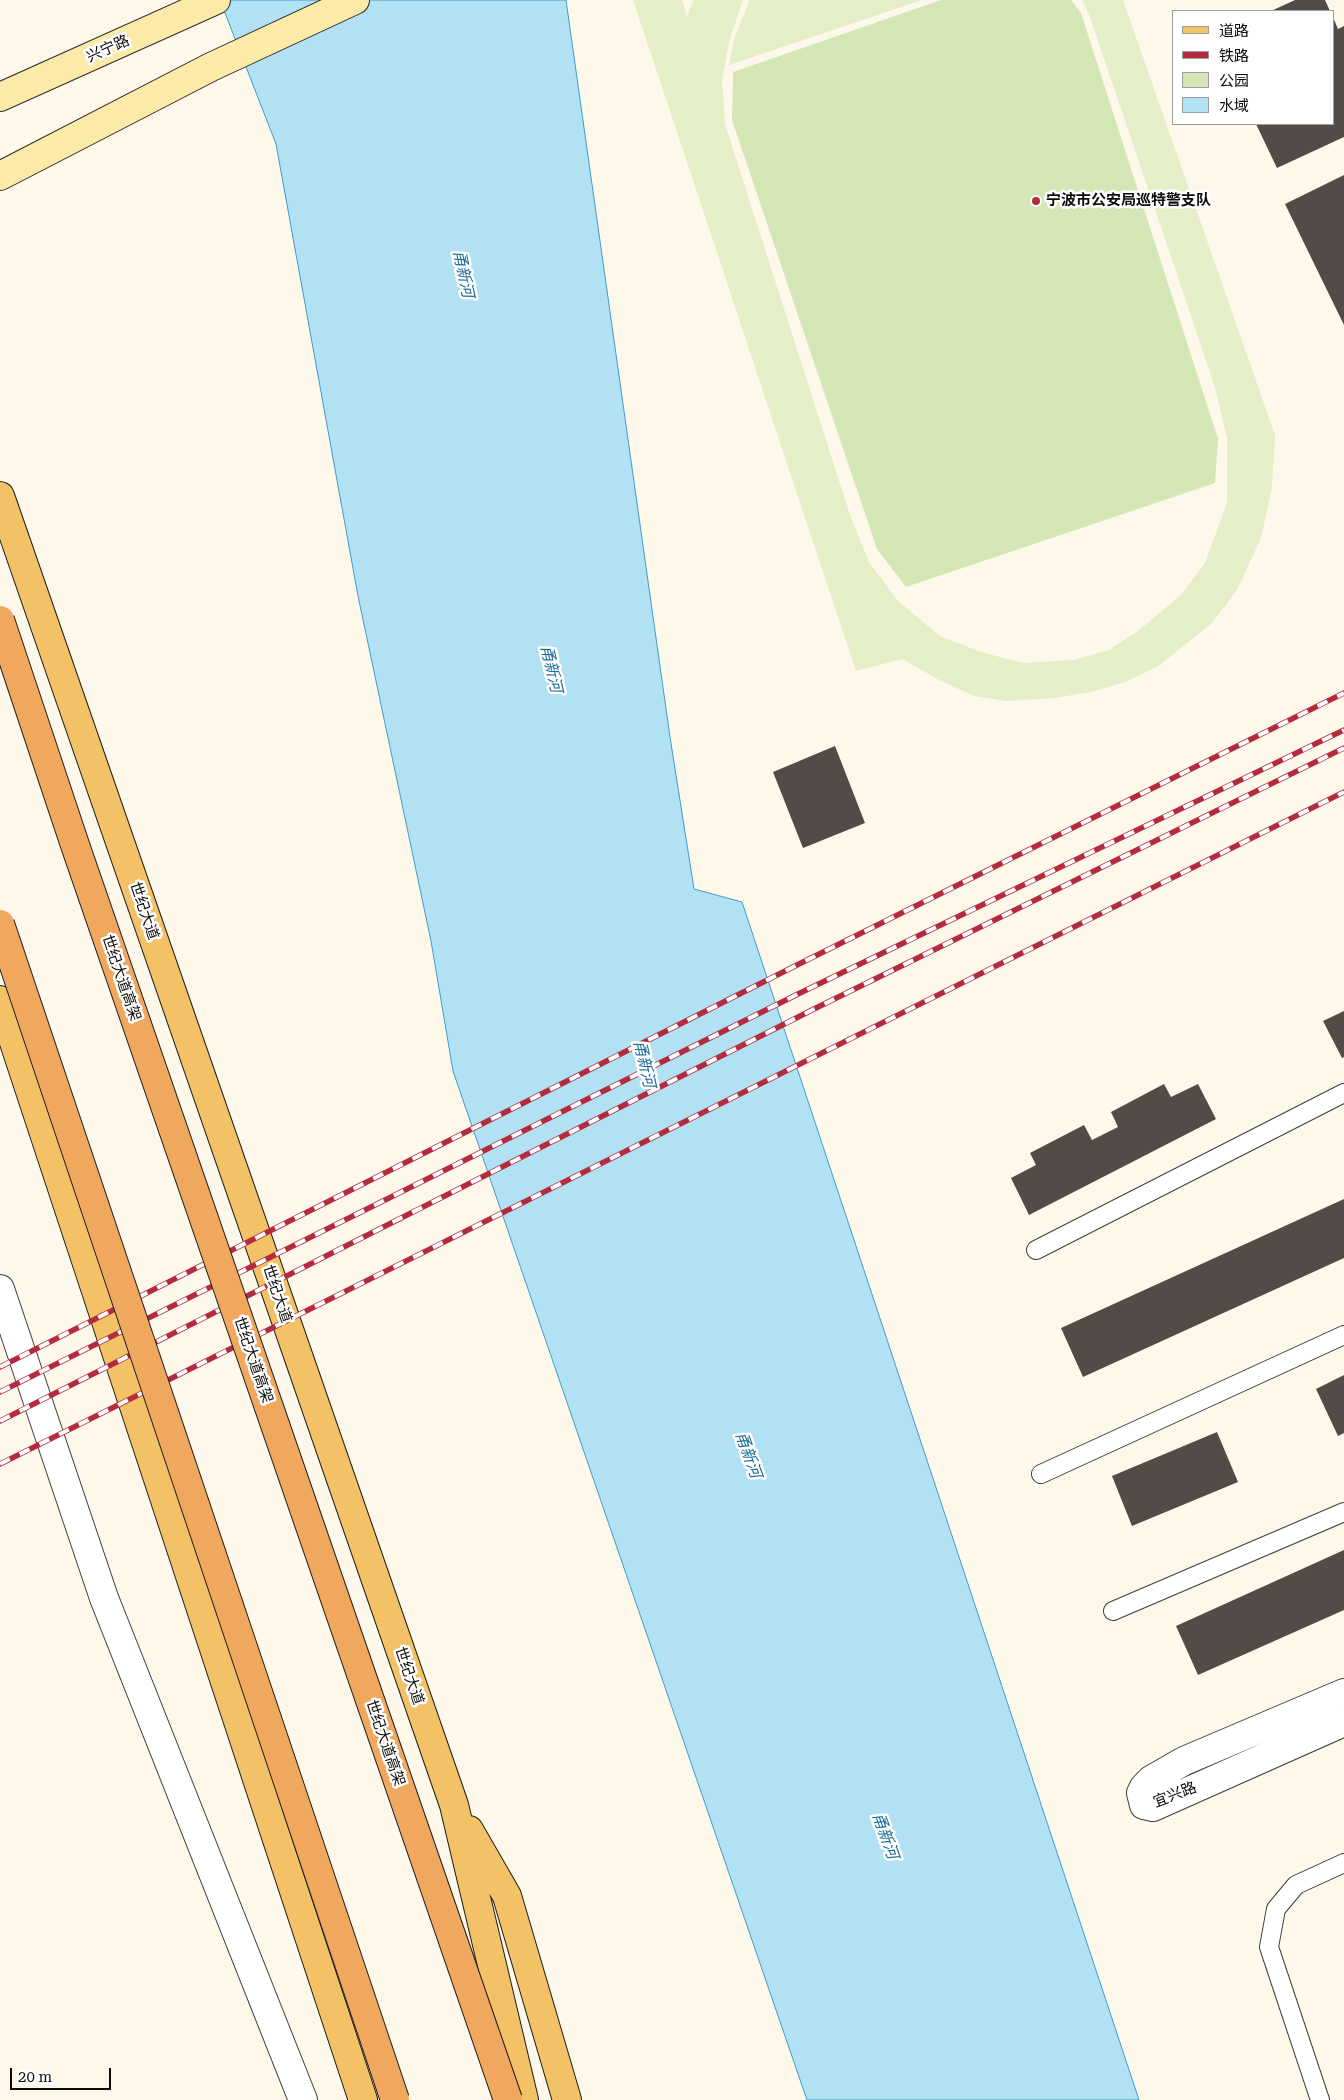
<!DOCTYPE html>
<html>
<head>
<meta charset="utf-8">
<style>
	body { margin:0 }
	#map { position:relative; width:1344px; height:2100px; overflow:hidden; background:#fef8ea; font-family:"Roboto Serif","Noto Sans SC",serif }
	canvas { display:block }
	.legend { position:absolute; left:1172px; top:10px; width:162px; height:115px; box-sizing:border-box; background:#fff; border:1px solid #9d9d9d; margin:0; padding:6px 9px; list-style:none; font-size:15px; color:#0b0b0b }
	.legend li { display:flex; align-items:center; gap:10px; height:25px }
	.legend b { width:25px; border:1px solid #9d9d9d }
	.scale { position:absolute; left:10px; top:2068px; width:101px; height:22px; box-sizing:border-box; border:2px solid #0b0b0b; border-top:0; padding-left:6px; font-size:15px; line-height:18px; white-space:nowrap; color:#0b0b0b; -webkit-text-stroke:4px #fff; paint-order:stroke }
</style>
</head>
<body>
<div id="map">
<canvas width="1344" height="2100"></canvas>
<ul class="legend">
<li><b style="height:6px;background:#f3c266"></b>道路</li>
<li><b style="height:6px;background:#b42a3e"></b>铁路</li>
<li><b style="height:14px;background:#d4e6b6"></b>公园</li>
<li><b style="height:14px;background:#b1e1f3"></b>水域</li>
</ul>
<div class="scale">20 m</div>
</div>
<script>
const c = document.querySelector('canvas').getContext('2d');
c.lineJoin = 'round';
function paint(path, color) { c.fillStyle = color; c.fill(path, 'evenodd'); }
const poly = rows => new Path2D(rows.map(r => 'M' + r).join(''));
function trace(path, color, width, dash) { c.strokeStyle = color; c.lineWidth = width; c.lineCap = dash ? 'butt' : 'round'; c.setLineDash(dash || []); c.stroke(path); }
function write(font, color, halo, rows, align = 'center') {
  c.font = font + ' "Roboto Serif","Noto Sans SC",serif'; c.lineWidth = 5; c.setLineDash([]); c.textBaseline = 'middle'; c.strokeStyle = halo; c.fillStyle = color; for (const [text, x, y, turn = 0] of rows) {
    c.save(); c.translate(x, y); c.rotate((+turn || 0) * Math.PI / 180); c.textAlign = isNaN(turn) ? turn : align; if (halo) c.strokeText(text, 0, 0); c.fillText(text, 0, 0); c.restore();
  }
}
paint(poly([
	[941,0,1071,0,1081,13,1218,439,1215,483,906,587,877,549,732,120,733,72]
]), '#d4e6b6');
paint(poly([
	[633,0,682,0,687,16,694,0,743,0,729,42,722,81,725,124,850,515,869,562,898,601,940,636,981,652,1023,663,1073,660,1109,650,1138,631,1181,595,1205,563,1227,503,1227,438,1215,387,1090,17,1082,0,1123,0,1275,435,1272,487,1261,538,1237,590,1212,623,1157,667,1122,683,1091,692,1055,698,1006,701,974,696,939,680,902,659,856,671],
	[750,0,922,0,729,65,735,35]
]), '#e4eec7');
const water = poly([
	[220,0,566,0,670,737,694,889,742,902,1139,2100,807,2100,453,1071,431,941,358,596,276,144,220,0]
]);
paint(water, '#b1e1f3');
trace(water, '#3c9dc7', 1);
paint(poly([
	[1295,0,1325,0,1330,11,1271,11],
	[1333,17,1338,29,1344,26,1344,137,1277,168,1256,124,1333,124],
	[1344,175,1344,325,1285,204],
	[835,746,865,823,803,848,773,772],
	[1344,1011,1344,1057,1342,1058,1323,1021],
	[1164,1084,1171,1097,1198,1084,1216,1119,1029,1215,1011,1178,1036,1165,1030,1153,1084,1125,1092,1140,1118,1127,1111,1112],
	[1344,1199,1344,1258,1083,1377,1061,1328],
	[1344,1375,1344,1433,1338,1436,1316,1389],
	[1217,1432,1238,1482,1132,1526,1112,1476],
	[1344,1550,1344,1610,1198,1675,1176,1626]
]), '#534b48');
const service = poly([
	[1036,1250,1344,1093],
	[1041,1474,1344,1335],
	[1113,1611,1344,1512],
	[1320,2100,1269,1947,1276,1909,1296,1885,1344,1863]
]);
const tertiary = poly([
	[0,1289,104,1598,303,2100],
	[1344,1693,1184,1761,1151,1780,1144,1787,1141,1793,1144,1805,1153,1807,1344,1722]
]);
const secondary = poly([
	[0,97,216,0],
	[0,176,211,67,355,0]
]);
const primary = poly([
	[0,496,454,1805,524,2100],
	[0,1000,363,2100],
	[469,1830,507,1896,567,2100]
]);
trace(service, '#3e3e3e', 20);
trace(tertiary, '#3e3e3e', 30);
trace(secondary, '#2d2d2d', 30);
trace(primary, '#1c1c1c', 30);
trace(service, '#fff', 18);
trace(tertiary, '#fff', 28);
trace(secondary, '#fbeaa8', 28);
trace(primary, '#f3c266', 28);
const rail = poly([
	[0,1367,797,965,1344,693],
	[0,1392,800,993,1344,730],
	[0,1421,814,1009,1344,748],
	[0,1464,1344,792]
]);
trace(rail, '#b42a3e', 5.5);
trace(rail, '#fff', 4, [11]);
const trunkBridge = poly([
	[0,620,75,845,508,2100],
	[0,924,395,2100]
]);
trace(trunkBridge, '#1c1c1c', 30, []);
trace(trunkBridge, '#f0a85f', 28);
for (const [x, y, r, color] of [
	[1036,201,5,"#b42a3e"]
]) { const dot = new Path2D(); dot.arc(x, y, r, 0, 2 * Math.PI); c.fillStyle = color; c.fill(dot); trace(dot, '#fff', 2); }
write('15px', '#0b0b0b', '#fff', [
	["兴宁路",108,49,-24],
	["世纪大道",144,911,71],
	["世纪大道高架",121,978,71],
	["世纪大道",277,1294,71],
	["世纪大道高架",253,1360,71],
	["世纪大道",409,1676,71],
	["世纪大道高架",385,1743,71],
	["宜兴路",1175,1795,-21]
]);
write('bold 15px', '#0b0b0b', '#fff', [
	["宁波市公安局巡特警支队",1046,201]
], 'left');
write('italic 16px', '#1b6d97', '#fff', [
	["甬新河",463,274,78],
	["甬新河",551,669,77],
	["甬新河",644,1064,77],
	["甬新河",748,1455,70],
	["甬新河",885,1836,70]
]);
</script>
</body>
</html>
